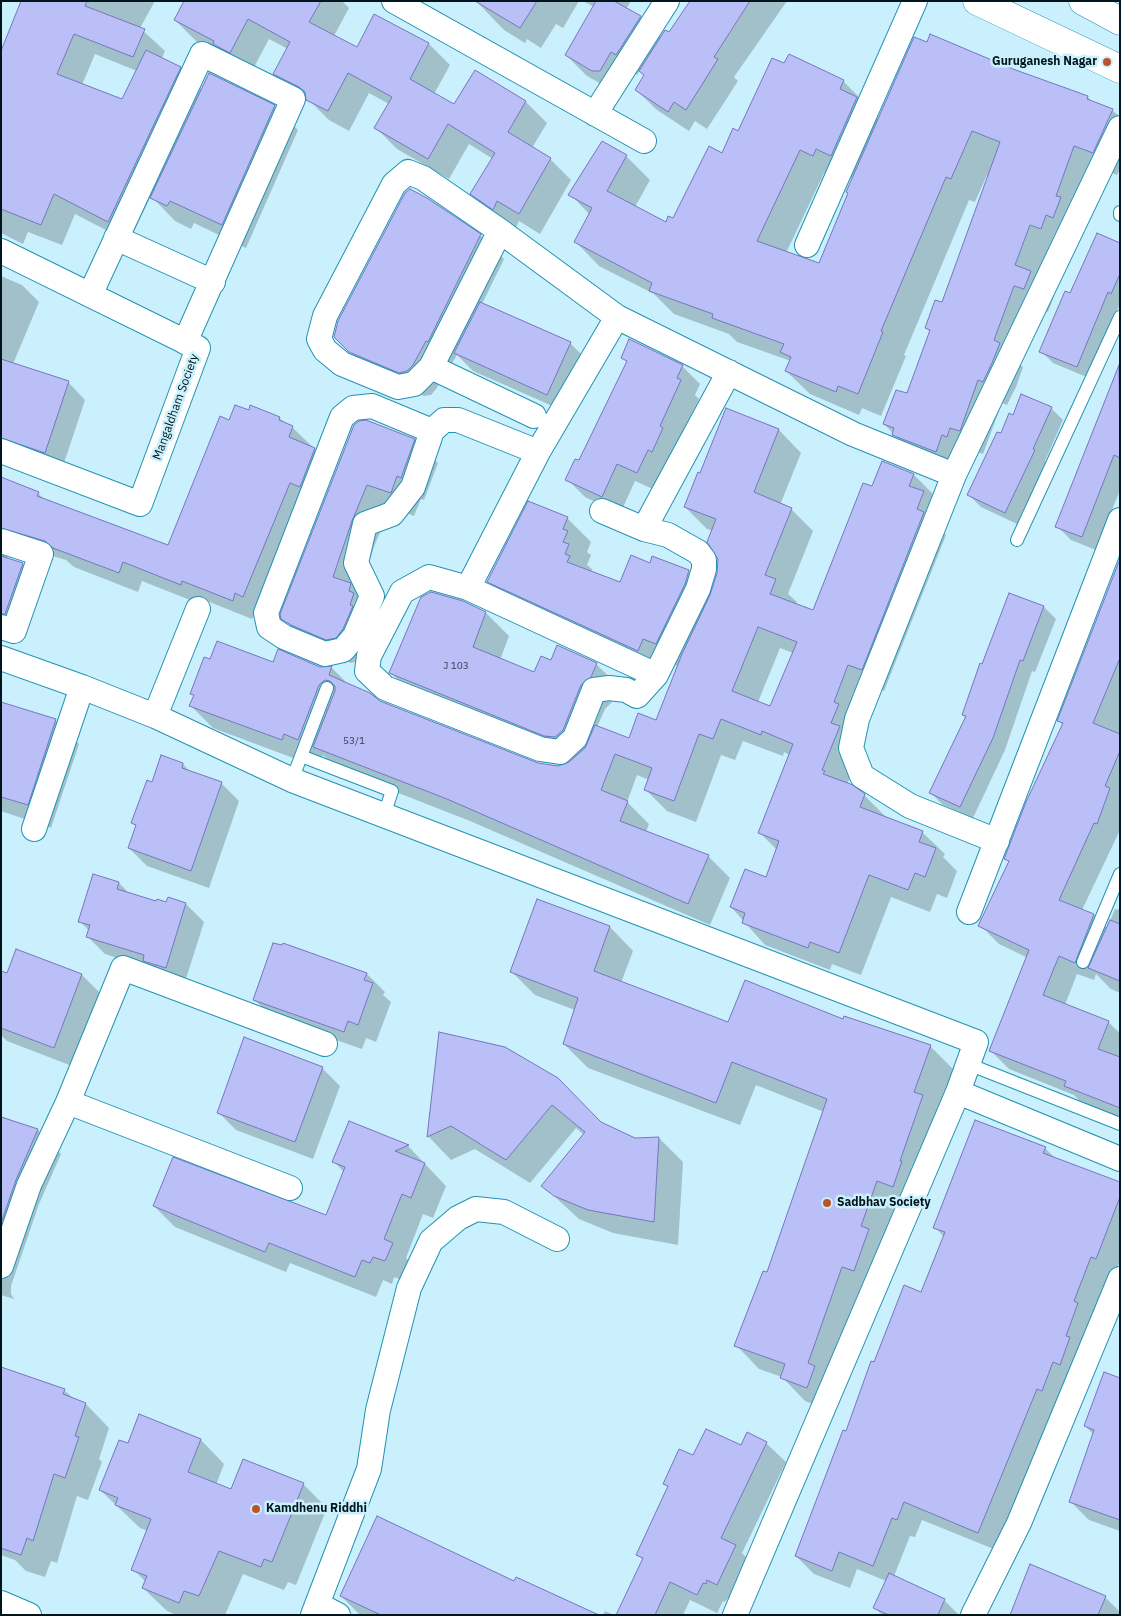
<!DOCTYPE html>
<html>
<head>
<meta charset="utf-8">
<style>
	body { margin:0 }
	#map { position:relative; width:1121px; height:1616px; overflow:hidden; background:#cbf0fd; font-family:"IBM Plex Sans",sans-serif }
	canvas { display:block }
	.frame { position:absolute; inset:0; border:2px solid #01161c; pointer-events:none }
</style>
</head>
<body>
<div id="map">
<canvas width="1121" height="1616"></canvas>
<div class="frame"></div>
</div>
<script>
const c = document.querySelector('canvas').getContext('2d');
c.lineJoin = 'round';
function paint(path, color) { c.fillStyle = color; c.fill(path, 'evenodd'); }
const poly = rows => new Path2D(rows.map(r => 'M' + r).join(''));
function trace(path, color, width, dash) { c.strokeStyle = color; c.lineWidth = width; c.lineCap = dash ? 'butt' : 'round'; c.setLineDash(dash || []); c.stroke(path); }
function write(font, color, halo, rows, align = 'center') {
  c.font = font + ' "IBM Plex Sans",sans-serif'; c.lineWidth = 5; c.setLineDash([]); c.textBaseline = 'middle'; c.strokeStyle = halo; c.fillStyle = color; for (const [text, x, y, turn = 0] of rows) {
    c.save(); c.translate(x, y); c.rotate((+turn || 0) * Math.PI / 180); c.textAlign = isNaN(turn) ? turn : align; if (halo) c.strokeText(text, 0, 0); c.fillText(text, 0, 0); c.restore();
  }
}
paint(poly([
	[22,1,155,1,140,28,165,51,162,58,180,68,202,90,209,74,274,106,298,130,246,248,194,223,191,229,175,221,151,196,129,242,75,214,62,245,28,232,23,244,1,233,1,54],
	[95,54,137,71,123,100,82,85],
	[185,1,342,1,349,8,334,36,358,49,375,16,429,44,450,65,434,94,455,105,475,72,526,102,547,123,532,148,550,159,571,180,540,234,519,221,515,230,493,215,472,194,493,159,469,144,449,179,397,149,376,128,389,104,369,93,349,131,329,120,311,102,296,95,275,74,288,49,269,39,251,73,196,41,175,20],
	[579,1,563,28,556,24,541,48,527,39,525,43,504,30,477,2],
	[583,1,631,1,626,9,640,17,661,38,669,34,691,1,787,1,734,77,738,81,707,129,695,121,689,131,657,110,636,90,645,76,640,70,637,75,632,72,619,94,587,76,566,55,594,7],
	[785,65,843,81,867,105,866,107,879,120,1013,70,1088,97,1093,103,1112,110,1120,117,1120,169,1117,175,1098,168,1041,282,1054,296,1048,312,1038,308,1018,363,1023,367,1016,387,1007,405,1002,403,983,454,974,451,960,475,917,458,884,424,908,395,930,332,926,328,942,304,989,176,987,175,975,202,969,200,904,355,906,356,881,416,862,408,859,415,810,394,786,371,791,361,737,342,729,334,674,314,654,294,599,266,576,242,590,215,570,194,626,156,650,180,635,207,667,224,674,219],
	[840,172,853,178,849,194,820,265,786,253,824,173,836,179],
	[480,235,504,259,482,304,570,343,588,361,566,412,473,371,457,355,436,389,431,395,424,396,374,375,335,337],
	[1120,244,1120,304,1089,378,1053,363,1041,351,1071,295],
	[1,276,22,285,39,302,13,364,68,382,85,400,62,469,1,449],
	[622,357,682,366,700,384,695,395,699,399,655,490,635,481,620,514,585,497,567,479,579,462,627,363],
	[1119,369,1120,490,1096,550,1071,540,1057,526],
	[1051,408,1063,420,1045,461,1046,463,1017,524,981,507,969,495,1013,416],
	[727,410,779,430,801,453,780,505,791,509,813,531,788,594,797,602,796,605,813,612,873,488,914,475,936,497,940,529,946,535,884,691,870,686,861,749,847,785,864,795,886,817,922,832,945,854,943,857,957,871,947,898,937,894,930,912,891,897,861,975,832,964,830,970,765,945,731,907,767,879,777,850,760,833,790,755,784,752,783,756,743,741,735,760,721,755,696,822,667,811,645,789,649,780,637,775,627,802,649,824,646,832,708,856,730,878,710,925,470,821,337,769,323,755,320,762,304,762,213,728,191,706,194,696,192,693,211,661,332,668,350,686,379,702,538,764,558,767,570,763,574,760,415,697,391,673,486,613,509,636,500,660,535,674,552,662,596,664,620,687,614,700,605,709,597,727,630,740,657,722,678,666,666,662,661,674,512,605,488,581,567,518,591,542,587,552,591,555,587,565,592,569,591,572,621,584,650,564,688,572,712,595,718,573,719,559,713,531,707,529,685,507,701,474],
	[780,648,793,653,771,707,758,702],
	[249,412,279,418,292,427,334,468,252,619,202,599,200,604,142,581,138,592,74,567,66,560,19,546,12,550,7,558,23,564,42,583,1,633,1,482,38,493,45,500,169,546,230,421],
	[355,426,414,440,438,463,424,500,421,499,414,516,391,507,375,544,359,594,359,661,351,663,316,648,282,618],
	[1120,562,1120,830,1082,910,1094,915,1107,928,1115,909,1118,910,1120,906,1120,993,1111,989,1096,974,1094,980,1077,974,1065,1005,1108,1022,1120,1033,1120,1121,1084,1105,1074,1095,1009,1069,991,1051,1028,958,999,944,980,925,1010,862,1006,859,1063,725,1059,721],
	[1010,595,1044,607,1056,619,1035,672,1032,671,1005,750,973,818,943,805,931,793,966,718,963,715],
	[1,703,55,720,79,744,51,828,1,811],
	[183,764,190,772,221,783,239,801,209,888,147,866,129,848,137,827,132,823,153,783],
	[119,883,131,895,157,903,186,904,204,922,184,985,154,970,105,954,87,936,89,931,80,921],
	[538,900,610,927,633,951,621,983,729,1024,844,1021,930,1046,954,1070,831,1411,805,1401,782,1377,759,1369,736,1345,767,1273,824,1112,756,1085,740,1125,588,1068,564,1044,575,1010,535,995,511,971],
	[284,945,367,974,385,992,383,995,391,1002,376,1042,366,1038,362,1049,273,1018,255,1000],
	[17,950,82,975,100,993,72,1066,7,1041,1,1035,1,972,8,974],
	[440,1033,604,1127,635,1139,659,1138,683,1162,678,1245,613,1233,579,1219,542,1185,584,1135,576,1128,530,1183,475,1149,451,1160,428,1136],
	[322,1068,340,1086,313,1159,236,1130,218,1112],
	[1,1116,38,1130,61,1154,39,1204,11,1286,11,1294,14,1299,1,1295],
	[349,1122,408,1146,446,1186,433,1218,423,1214,406,1258,413,1265,407,1282,394,1277,392,1284,383,1280,376,1297,290,1263,286,1272,175,1227,154,1206,326,1217,344,1172,334,1162],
	[1045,1148,1056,1159,1120,1183,1120,1261,1114,1276,1109,1274,996,1550,922,1520,915,1537,910,1536,894,1576,944,1600,959,1615,882,1615,874,1607,886,1581,857,1569,850,1588,814,1574,796,1556,874,1364,921,1294,944,1237,935,1227],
	[1120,1379,1120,1531,1089,1520,1070,1501,1094,1435,1085,1426],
	[1,1381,64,1390,74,1399,86,1404,109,1428,99,1459,102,1462,88,1500,77,1496,57,1563,51,1561,45,1577,26,1571,15,1560,1,1555],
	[140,1416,201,1440,224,1464,216,1485,231,1491,303,1484,327,1508,296,1585,288,1582,284,1590,243,1574,225,1615,176,1615,167,1611,143,1588,146,1582,133,1569,148,1531,140,1528,100,1490,128,1445],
	[766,1443,786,1462,742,1553,755,1566,736,1603,727,1599,725,1602,723,1601,717,1613,690,1600,683,1615,617,1615,643,1560,638,1555,668,1487,664,1483,693,1457],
	[515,1582,596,1615,360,1615,341,1596],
	[1105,1597,1120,1612,1120,1615,1012,1615],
	[605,1611,614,1615,603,1615]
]), '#0003');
const building = poly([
	[21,1,87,1,85,6,145,29,133,57,74,34,57,74,122,99,146,50,181,67,108,222,54,194,41,225,1,209,1,51,21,1],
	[184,1,321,1,309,22,357,47,374,14,429,43,410,79,454,104,475,70,526,101,508,132,551,158,519,214,497,201,493,210,470,194,495,153,448,124,428,159,374,128,392,97,348,73,328,111,306,100,305,92,299,87,273,74,290,42,248,19,230,53,213,44,214,41,174,20,184,1],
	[475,1,537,1,520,28,475,1],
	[596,1,614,1,641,16,616,55,611,52,600,71,592,71,565,55,596,1],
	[690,1,750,1,714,57,718,59,686,110,674,102,668,112,635,90,644,75,639,71,665,30,669,32,690,1],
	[930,34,1013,69,1088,96,1087,99,1113,109,1093,153,1074,146,1056,196,1061,197,1053,218,1046,215,1041,229,1030,225,1015,265,1031,271,1024,289,1014,286,994,340,1000,343,992,363,983,382,978,380,960,431,950,428,947,437,942,435,936,452,892,435,894,428,883,424,896,390,907,393,930,330,925,328,935,300,942,302,1000,142,972,131,951,179,946,177,881,331,883,332,858,394,838,386,836,392,785,371,791,357,780,352,784,344,712,318,713,314,649,291,652,283,574,242,592,208,568,195,602,141,627,155,607,191,666,222,668,216,673,218,709,146,722,153,733,128,738,131,772,58,784,63,789,54,844,80,840,89,857,97,831,156,816,149,813,156,800,150,757,241,819,263,848,193,846,192,914,37,927,42,930,34],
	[209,73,275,105,222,225,170,201,167,206,150,198,209,73],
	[410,189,427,198,481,234,428,342,426,341,413,365,407,371,399,373,349,352,334,337,338,321,405,193,410,189],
	[1097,233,1120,243,1120,274,1111,294,1108,292,1077,367,1039,352,1065,291,1070,293,1097,233],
	[480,302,571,342,547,395,454,353,480,302],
	[629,339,683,365,677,378,681,380,660,426,663,428,652,452,648,450,637,473,617,464,602,497,565,480,575,459,579,460,627,361,621,358,629,339],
	[1,359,69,381,45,453,1,438,1,359],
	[1119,365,1120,458,1114,455,1082,537,1055,527,1119,365],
	[1021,394,1052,407,1033,449,1035,450,1005,513,967,495,997,432,1001,433,1009,413,1013,415,1021,394],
	[235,405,249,410,250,405,280,417,279,420,293,426,289,437,315,448,300,487,290,483,243,597,235,593,233,601,182,581,181,585,123,562,119,573,53,548,45,541,1,528,1,477,39,492,37,496,168,545,220,416,229,420,235,405],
	[726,408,779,429,754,492,792,508,765,575,776,579,770,594,813,610,863,483,872,486,882,461,914,474,909,486,924,491,917,509,924,512,862,670,848,665,834,702,839,704,831,723,840,726,822,770,825,771,823,774,853,785,865,794,860,807,923,831,919,842,936,848,925,877,915,873,908,890,869,875,839,953,810,942,808,948,742,923,745,913,730,907,745,869,766,877,779,841,758,833,793,744,762,731,761,735,721,719,713,739,699,734,674,801,644,790,652,768,615,754,601,790,628,801,620,821,709,855,688,904,447,799,313,747,335,691,335,686,330,681,325,680,319,685,298,740,284,734,282,740,189,706,194,695,190,694,204,657,210,659,217,641,273,662,278,649,320,667,332,666,329,675,370,693,380,701,538,763,558,766,569,762,585,748,595,725,629,738,638,713,656,720,682,654,710,595,717,573,718,559,707,542,716,519,684,507,698,472,700,473,726,408],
	[758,627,797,642,770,706,732,691,758,627],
	[366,420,415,439,401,478,397,476,391,493,367,485,352,521,333,577,351,583,349,591,354,593,350,605,353,606,343,629,336,638,326,640,291,625,281,619,280,614,354,425,359,421,366,420],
	[528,501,568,517,563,529,568,531,563,542,569,544,565,554,570,556,567,562,620,582,631,555,650,563,652,556,689,570,685,584,656,644,643,639,638,651,487,582,528,501],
	[1,556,23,563,5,614,1,614,1,556],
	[1120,559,1120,658,1093,723,1120,734,1120,751,1105,786,1110,788,1097,824,1094,823,1059,900,1094,914,1075,963,1059,956,1043,995,1109,1021,1098,1049,1120,1057,1120,1108,1064,1086,1066,1081,989,1051,1029,950,978,926,1009,861,1004,859,1026,802,1063,723,1057,721,1120,559],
	[431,592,463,601,486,612,473,647,534,672,541,656,551,660,557,645,597,663,591,677,581,685,563,730,555,737,544,736,389,673,421,597,431,592],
	[1009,593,1044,606,1023,661,1020,660,993,738,960,807,929,793,966,716,962,715,980,663,982,664,1009,593],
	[1,702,56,719,28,805,1,797,1,702],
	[161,755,183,763,182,768,222,782,191,871,128,848,136,825,131,823,147,780,152,782,161,755],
	[93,874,119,882,117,889,156,901,157,899,166,902,168,897,186,903,166,968,143,961,144,955,86,937,90,925,78,922,93,874],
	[537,899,610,926,594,971,728,1022,745,980,843,1019,844,1016,931,1045,914,1092,923,1095,900,1161,902,1161,893,1187,877,1181,861,1226,869,1229,854,1271,842,1267,808,1363,815,1366,807,1388,780,1378,785,1364,734,1346,763,1271,767,1272,827,1099,732,1062,716,1103,563,1044,578,998,510,972,537,899],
	[1110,920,1120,924,1120,981,1088,968,1110,920],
	[273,943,282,945,283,943,367,973,364,980,373,983,358,1025,348,1021,344,1032,253,1000,273,943],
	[16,949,82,974,54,1048,1,1028,1,971,7,973,16,949],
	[439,1032,505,1047,558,1078,601,1122,635,1138,659,1137,654,1222,588,1210,554,1196,541,1186,585,1132,552,1105,506,1160,451,1126,427,1137,439,1032],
	[244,1037,323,1067,295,1142,217,1113,244,1037],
	[1,1117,38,1129,16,1180,1,1223,1,1117],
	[975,1120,1046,1147,1043,1153,1120,1182,1120,1197,1096,1259,1091,1257,1074,1301,1078,1303,1066,1336,1070,1337,1060,1365,1053,1362,1042,1391,1037,1389,978,1533,904,1502,897,1520,892,1518,873,1566,839,1552,832,1571,795,1556,843,1430,846,1431,871,1361,874,1362,904,1285,921,1292,945,1232,933,1228,975,1120],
	[349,1121,409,1145,395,1151,425,1163,411,1198,402,1194,384,1239,393,1243,385,1261,373,1257,370,1263,362,1260,355,1277,269,1243,265,1252,153,1206,173,1157,326,1215,345,1167,332,1162,349,1121],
	[1,1367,65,1389,63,1394,86,1403,75,1436,79,1437,65,1478,54,1474,33,1541,27,1538,21,1555,1,1548,1,1367],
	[1104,1372,1120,1378,1120,1520,1069,1502,1094,1430,1084,1426,1104,1372],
	[139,1414,201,1439,188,1472,231,1489,243,1459,304,1483,272,1562,264,1559,261,1567,219,1551,199,1596,184,1591,179,1603,142,1588,147,1576,131,1570,151,1519,115,1505,118,1498,99,1490,119,1440,128,1443,139,1414],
	[706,1429,741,1445,747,1432,767,1442,721,1538,736,1545,717,1585,707,1580,706,1584,703,1583,697,1595,670,1582,655,1615,616,1615,643,1558,636,1555,668,1486,663,1484,679,1449,693,1455,706,1429],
	[377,1516,514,1581,516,1577,599,1615,381,1615,340,1596,377,1516],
	[1030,1564,1106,1596,1098,1615,1010,1615,1030,1564],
	[889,1573,945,1599,938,1615,889,1615,873,1608,889,1573]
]);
paint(building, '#bbbff8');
trace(building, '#7476bc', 1);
const service = poly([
	[1120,212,1120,215],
	[1017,540,1120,317],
	[301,756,392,791,384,815],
	[292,780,327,688],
	[1083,962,1120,874],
	[968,1064,1120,1124]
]);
const minor = poly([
	[394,1,644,141],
	[595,114,667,1],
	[500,231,431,367,414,384,398,387,342,364,325,350,319,339,325,316,394,184,408,172,423,178,500,231,617,317,853,434,954,475],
	[116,238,213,282],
	[807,245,915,1],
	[1,251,198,348,140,504,1,451],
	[90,295,202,54,293,99,185,342],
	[431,367,534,416],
	[432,431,372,406,353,408,342,417,266,613,269,627,284,637,325,654,343,650,355,636,372,596,356,563,365,524,392,514,413,487,432,431,444,420,458,420,538,452],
	[602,511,644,529,668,535,698,552,704,560,704,569,698,589,656,675,637,696,626,690,609,688,594,690,575,738,560,752,540,749,385,688,367,671,369,656,402,592,429,577,468,588,538,452,617,317],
	[644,529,729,372],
	[1,541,41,554,14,631,1,627],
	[468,588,656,675],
	[1,658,82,687,155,716,292,780,976,1042,958,1092,735,1615],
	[155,716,198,609],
	[34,829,82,687],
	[997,841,910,806,862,776,851,748,857,719,954,475,1120,128],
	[969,912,1120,520],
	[958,1092,1120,1159],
	[68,1102,290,1188],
	[1,1266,29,1185,68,1102,123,968,325,1044],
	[1,1603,29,1615],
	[319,1605,338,1615],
	[313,1615,369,1469,378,1410,409,1288,431,1241,458,1218,476,1209,504,1212,557,1239],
	[973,1615,1019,1523,1120,1279]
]);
const secondary = poly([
	[977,1,1120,69],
	[1083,1,1120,21]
]);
trace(service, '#2093b2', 14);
trace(minor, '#2093b2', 26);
trace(secondary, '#2093b2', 29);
trace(service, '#fff', 12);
trace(minor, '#fff', 24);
trace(secondary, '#fff', 28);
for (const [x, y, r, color] of [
	[1107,62,5,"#bb542a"],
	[827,1203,5,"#bb542a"],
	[256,1509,5,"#bb542a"]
]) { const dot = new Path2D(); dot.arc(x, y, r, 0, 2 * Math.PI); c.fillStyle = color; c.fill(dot); trace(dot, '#cbf0fd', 2); }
write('10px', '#304053', null, [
	["J 103",456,666],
	["53/1",354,741]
]);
write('bold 12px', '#01161c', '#cbf0fd', [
	["Guruganesh Nagar",1097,62,"right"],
	["Sadbhav Society",837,1203],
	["Kamdhenu Riddhi",266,1509]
], 'left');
write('12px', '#01161c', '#cbf0fd', [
	["Mangaldham Society",176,407,-70]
]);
</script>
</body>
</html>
